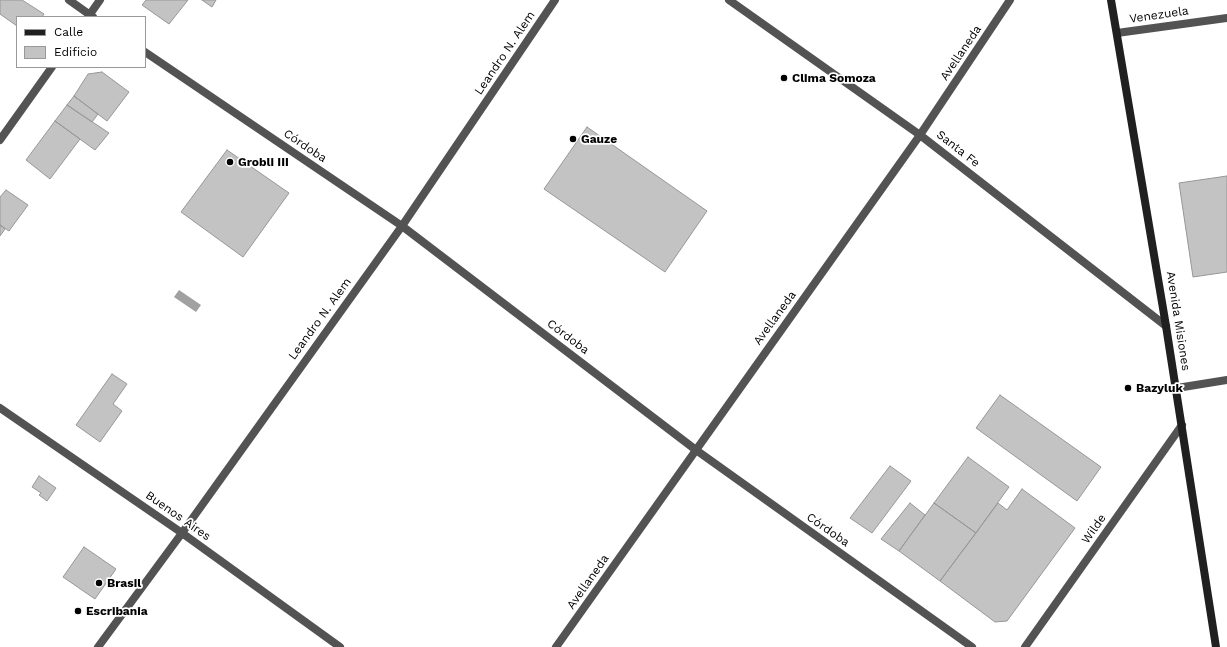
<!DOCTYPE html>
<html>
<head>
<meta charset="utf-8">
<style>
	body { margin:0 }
	#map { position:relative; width:1227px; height:647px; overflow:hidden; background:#fff; font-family:"Work Sans",sans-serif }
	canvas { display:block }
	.legend { position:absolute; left:16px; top:16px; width:130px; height:52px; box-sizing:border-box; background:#fff; border:1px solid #999; margin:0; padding:5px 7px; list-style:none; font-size:12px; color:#000 }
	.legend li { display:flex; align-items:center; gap:8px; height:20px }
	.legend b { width:20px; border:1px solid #999 }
</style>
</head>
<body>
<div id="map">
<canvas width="1227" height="647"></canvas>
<ul class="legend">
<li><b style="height:5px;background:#202020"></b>Calle</li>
<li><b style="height:11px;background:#c3c3c3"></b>Edificio</li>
</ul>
</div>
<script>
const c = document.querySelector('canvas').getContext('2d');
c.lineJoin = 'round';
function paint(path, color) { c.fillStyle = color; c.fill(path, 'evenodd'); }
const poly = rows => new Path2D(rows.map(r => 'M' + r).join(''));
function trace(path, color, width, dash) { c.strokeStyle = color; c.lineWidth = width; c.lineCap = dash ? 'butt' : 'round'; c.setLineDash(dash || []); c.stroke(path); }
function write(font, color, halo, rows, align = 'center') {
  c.font = font + ' "Work Sans",sans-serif'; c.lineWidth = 3.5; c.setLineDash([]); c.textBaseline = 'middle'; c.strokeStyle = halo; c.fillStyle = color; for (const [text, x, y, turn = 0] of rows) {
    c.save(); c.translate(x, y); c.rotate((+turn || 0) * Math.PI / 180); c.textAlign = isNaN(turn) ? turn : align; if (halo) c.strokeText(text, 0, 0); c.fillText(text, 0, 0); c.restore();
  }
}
paint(poly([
	[179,290,201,305,196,312,174,297]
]), '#a1a1a1');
const building = poly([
	[0,0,22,0,44,14,42,17,17,17,17,26,0,14,0,0],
	[146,0,188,0,169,24,142,5,146,0],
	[202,0,216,0,212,7,202,0],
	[102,72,129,92,107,121,74,96,88,74,102,72],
	[74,96,98,114,92,122,67,105,74,96],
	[67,105,109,133,95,150,55,121,67,105],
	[55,121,80,139,50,179,26,160,55,121],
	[587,127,707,211,665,272,544,189,587,127],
	[227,150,289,193,243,257,181,212,227,150],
	[1227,176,1227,272,1193,277,1179,183,1227,176],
	[6,190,28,205,9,231,0,225,0,197,6,190],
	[0,225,5,229,0,236,0,225],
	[112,374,127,384,113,404,122,411,100,442,76,425,112,374],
	[1000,395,1101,467,1077,501,976,428,1000,395],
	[968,457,1009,487,976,533,934,503,968,457],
	[890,466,911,481,872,533,850,518,890,466],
	[39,476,56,488,47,501,39,495,41,493,32,487,39,476],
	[1022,489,1075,528,1007,621,995,622,940,581,998,503,1007,510,1022,489],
	[910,503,925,515,899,551,881,539,910,503],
	[934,503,976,533,940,581,899,551,934,503],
	[84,547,116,569,95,599,63,577,84,547]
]);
paint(building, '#c3c3c3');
trace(building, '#979797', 1);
trace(poly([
	[69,0,93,17],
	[729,0,920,135,1166,326],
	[88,17,100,0],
	[1117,33,1227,18],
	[145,52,402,226,696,450,972,647],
	[0,140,52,67],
	[1177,388,1227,380],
	[0,408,182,533,340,647],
	[98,647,182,533,402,226,555,0],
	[556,647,920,135,1010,0],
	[1025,647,1182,425]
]), '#535353', 8);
trace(poly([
	[1111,0,1166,326,1216,647]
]), '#202020', 8);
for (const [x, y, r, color] of [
	[784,78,4,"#000"],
	[573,139,4,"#000"],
	[230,162,4,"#000"],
	[1128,388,4,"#000"],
	[99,583,4,"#000"],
	[78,611,4,"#000"]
]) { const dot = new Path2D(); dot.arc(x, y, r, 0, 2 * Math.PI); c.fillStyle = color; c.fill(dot); trace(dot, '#fff', 1.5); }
write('12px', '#000', '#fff', [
	["Venezuela",1159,15,-8],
	["Leandro N. Alem",505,53,-56],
	["Avellaneda",961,53,-56],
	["Córdoba",305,146,34],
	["Santa Fe",958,149,38],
	["Avellaneda",775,318,-54],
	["Leandro N. Alem",320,319,-54],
	["Avenida Misiones",1178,321,81],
	["Córdoba",568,337,37],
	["Buenos Aires",178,516,35],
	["Wilde",1094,529,-55],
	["Córdoba",828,530,35],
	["Avellaneda",588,582,-55]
]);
write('bold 12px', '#000', '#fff', [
	["Clima Somoza",792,78],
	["Gauze",581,139],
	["Grobli III",238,162],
	["Bazyluk",1136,388],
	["Brasil",107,583],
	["Escribania",86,611]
], 'left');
</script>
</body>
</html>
